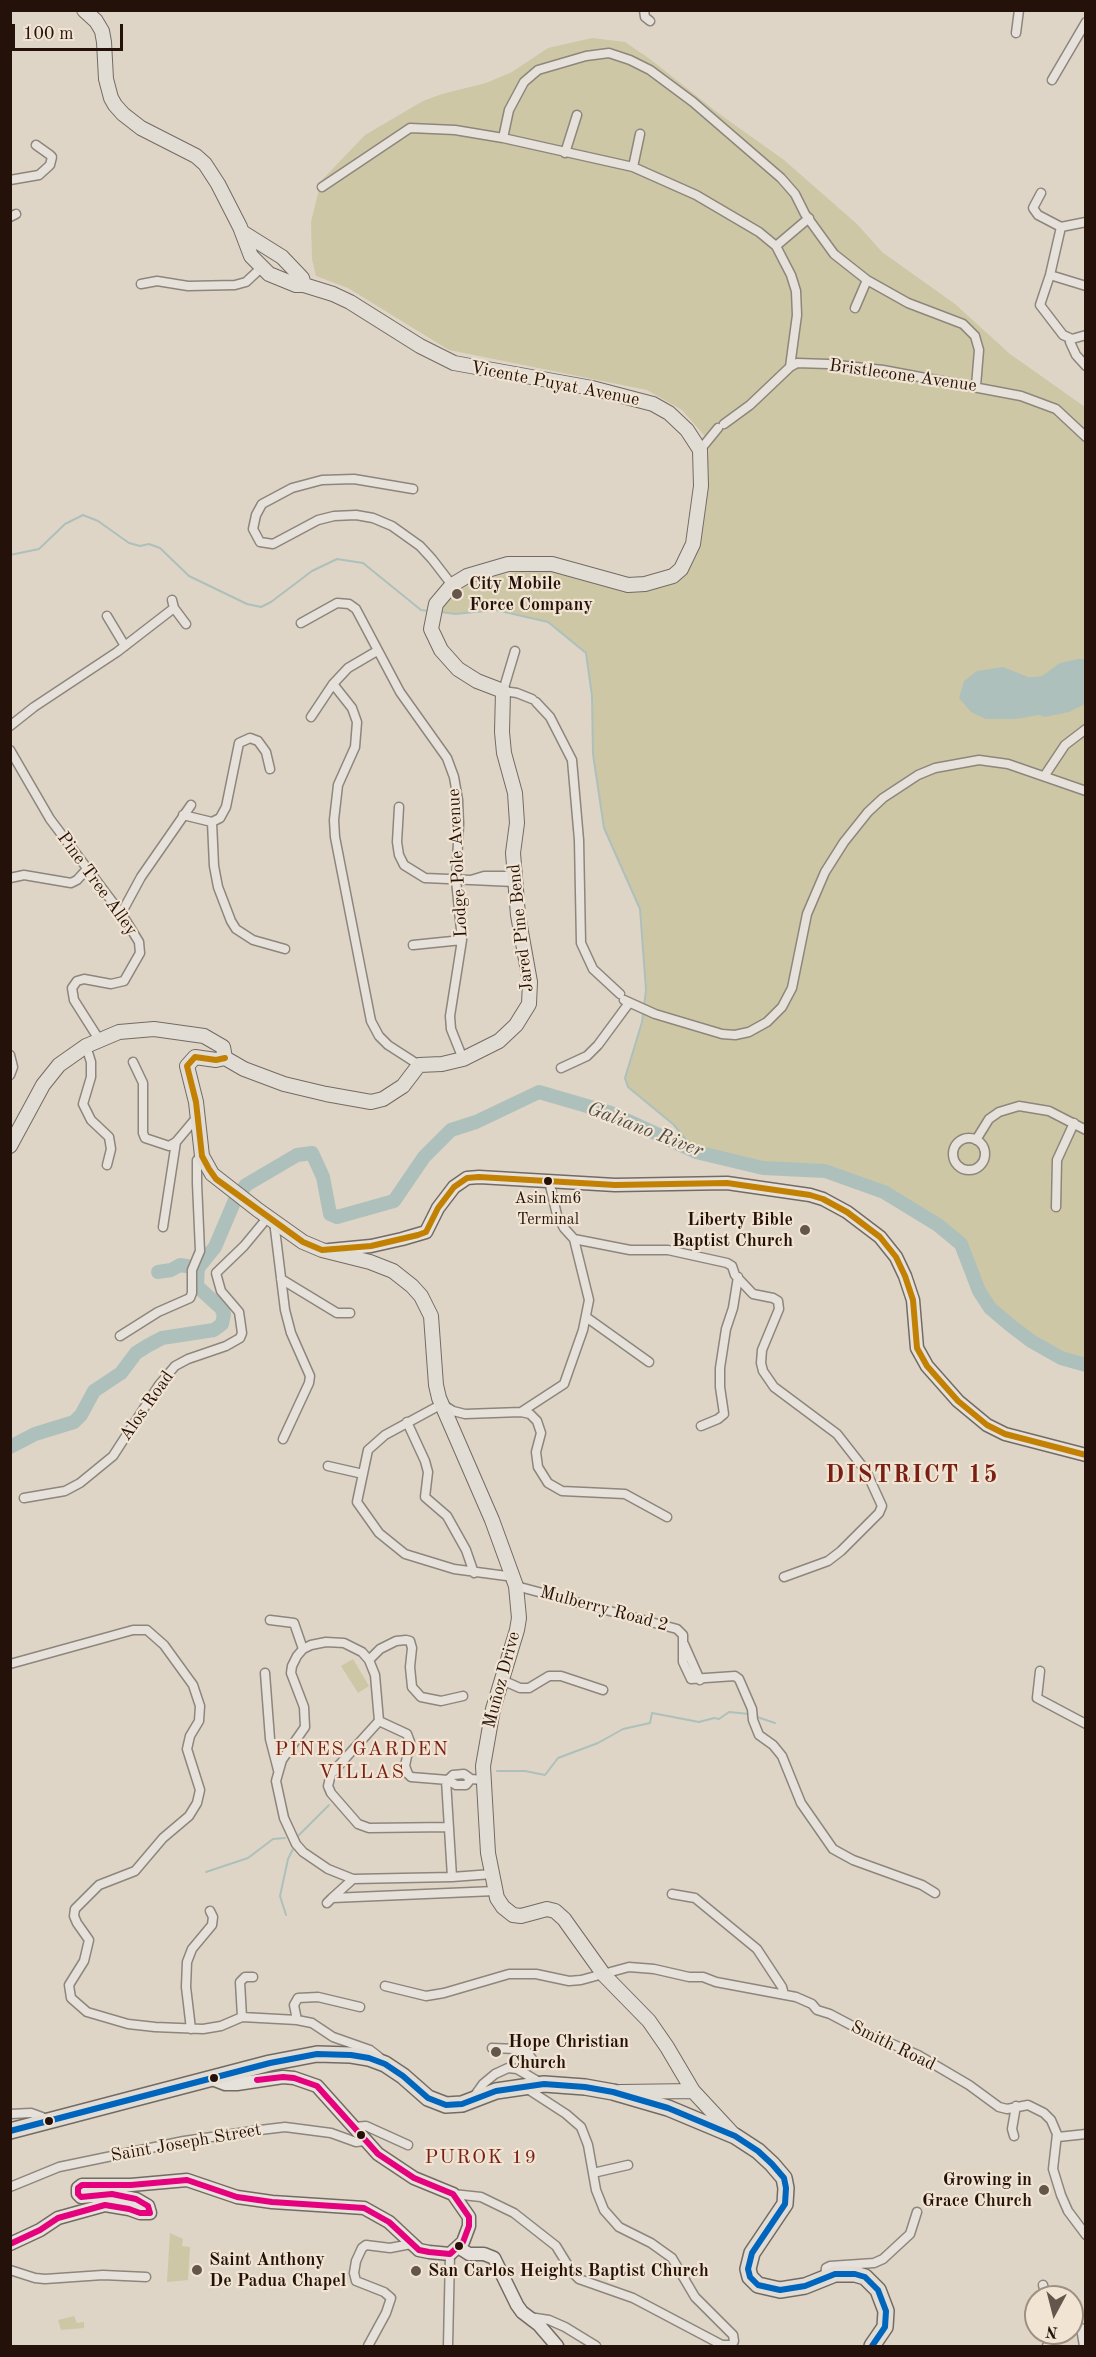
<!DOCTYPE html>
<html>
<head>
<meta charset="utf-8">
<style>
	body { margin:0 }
	#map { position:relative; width:1096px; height:2357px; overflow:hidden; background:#ded5c6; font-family:"Old Standard TT",serif }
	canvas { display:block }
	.frame { position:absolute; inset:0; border:12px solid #24120a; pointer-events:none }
	.north { position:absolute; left:1024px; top:2285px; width:60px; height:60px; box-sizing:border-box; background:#f1e4d3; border:2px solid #9f9083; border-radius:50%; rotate:187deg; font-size:16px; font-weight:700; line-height:24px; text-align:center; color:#24120a }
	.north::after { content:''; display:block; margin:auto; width:21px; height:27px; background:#65564c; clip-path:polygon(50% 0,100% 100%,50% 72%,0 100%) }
	.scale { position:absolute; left:12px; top:24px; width:111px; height:27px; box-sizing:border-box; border:3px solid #24120a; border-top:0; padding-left:8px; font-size:18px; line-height:21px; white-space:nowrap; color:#24120a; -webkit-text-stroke:4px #f1e4d3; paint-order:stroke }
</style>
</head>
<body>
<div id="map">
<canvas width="1096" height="2357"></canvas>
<div class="frame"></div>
<div class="north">N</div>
<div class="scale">100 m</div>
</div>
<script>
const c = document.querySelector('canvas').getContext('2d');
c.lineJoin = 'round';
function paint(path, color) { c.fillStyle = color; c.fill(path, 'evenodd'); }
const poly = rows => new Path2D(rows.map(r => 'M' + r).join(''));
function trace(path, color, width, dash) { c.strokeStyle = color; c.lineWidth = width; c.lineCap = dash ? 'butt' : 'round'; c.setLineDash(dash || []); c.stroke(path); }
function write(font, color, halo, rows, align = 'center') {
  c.font = font + ' "Old Standard TT",serif'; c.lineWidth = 4.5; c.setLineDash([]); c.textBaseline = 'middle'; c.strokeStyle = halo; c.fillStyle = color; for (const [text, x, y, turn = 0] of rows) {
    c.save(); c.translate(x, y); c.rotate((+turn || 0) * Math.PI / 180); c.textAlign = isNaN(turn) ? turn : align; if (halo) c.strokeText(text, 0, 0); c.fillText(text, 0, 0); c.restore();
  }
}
paint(poly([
	[592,38,625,42,650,59,718,113,784,160,857,224,882,252,955,304,1010,354,1085,407,1085,1365,1061,1358,1031,1341,1010,1325,990,1308,979,1291,961,1244,938,1225,884,1192,825,1171,763,1168,696,1152,674,1125,628,1087,625,1078,642,1022,646,990,640,909,604,828,593,754,592,696,586,653,548,622,496,610,455,614,443,613,443,604,455,592,472,581,526,570,546,570,574,575,644,591,665,586,677,580,700,543,703,527,709,444,703,434,682,410,647,390,449,350,348,288,316,276,312,259,311,222,321,181,365,135,423,101,442,94,486,83,512,72,548,48],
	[353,1659,369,1686,358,1693,341,1666],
	[170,2233,183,2239,182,2246,190,2247,188,2280,167,2282],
	[74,2316,77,2323,84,2322,84,2328,61,2330,58,2320]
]), '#cdc7a6');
paint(poly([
	[1078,659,1085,659,1085,704,1069,712,1045,717,1039,715,1016,719,986,719,971,712,959,698,964,681,977,671,1003,667,1028,677,1035,677,1042,676,1060,663]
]), '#aec0bc');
trace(poly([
	[10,555,39,549,65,524,83,515,98,521,129,543,140,546,149,544,160,548,189,576,247,604,261,607,271,602,312,571,337,559,363,563,421,610,429,611],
	[441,612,455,614,496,610,548,622,586,653,592,696,593,754,604,828,640,909,646,990,642,1022,625,1078,628,1087,674,1125,696,1152],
	[754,1716,775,1723],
	[497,1771,525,1771,545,1775,558,1758,598,1743,623,1729,650,1723,652,1713,699,1722,714,1718,719,1719,729,1712,749,1714],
	[298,1836,329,1805],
	[206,1872,248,1858,273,1839,285,1838],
	[286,1915,280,1896,288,1859,294,1847]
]), '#aec0bc', 2);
trace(poly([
	[158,1272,171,1270,180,1265,198,1268],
	[10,1447,35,1434,74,1422,81,1415,94,1391,121,1373,136,1353,147,1346,162,1338,214,1330,222,1324,224,1314,221,1308,199,1288,197,1284,198,1268,215,1247,235,1200,246,1185,297,1155,312,1153,323,1177,330,1214,337,1217,394,1201,424,1157,451,1130,476,1122,539,1092,611,1113,696,1152,763,1168,825,1171,884,1192,938,1225,961,1244,979,1291,990,1308,1010,1325,1031,1341,1061,1358,1086,1365]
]), '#aec0bc', 14);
const street = poly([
	[644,10,645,17,650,21],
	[1016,33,1019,10],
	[1052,80,1086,22],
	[503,138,509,110,524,82,538,70,586,56,609,53,630,60,650,70,693,102,781,178,795,194,805,214,834,254,867,280,908,303,963,324,975,336,979,350,976,386],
	[565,153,577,115],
	[633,167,640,134],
	[10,180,39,175,50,165,52,157,50,155,36,145],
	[322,187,410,128,455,130,503,138,633,167,696,195,759,232,776,246,791,275,796,291,797,315,790,367],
	[1041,193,1033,208,1038,215,1061,227,1086,222],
	[10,217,16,214],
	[1061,227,1050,275,1040,305,1063,335,1072,339],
	[776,246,809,218],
	[1050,275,1086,286],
	[141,284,157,281,188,286,235,285,246,282,261,268],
	[855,308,867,280],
	[1086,335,1072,339,1070,342,1076,355,1086,366],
	[724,424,750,405,790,367,797,363,828,364,883,370,1021,396,1056,409,1086,437],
	[700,450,718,428],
	[413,489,354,479,322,480,292,488,262,504,256,515,253,529,260,542,273,544,318,520,334,516,356,515,373,518,392,526,420,546,432,559,452,585],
	[172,600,174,608,186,624],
	[107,616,125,646],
	[301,623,337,603,349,604,356,609,400,692,447,758,454,777,458,800,459,824,456,880,462,940,450,1016,451,1029,463,1059],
	[515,651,503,691,517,693,532,699],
	[333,684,352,708,357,722,355,747,338,785,334,820,335,837,371,1021,379,1036,388,1045,419,1065],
	[536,702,550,717,572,760,579,840,581,943,593,969,620,994],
	[311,717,333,684,348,668,377,651],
	[10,726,34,707,117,652,174,608],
	[10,750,50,819,123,916,139,942,140,953,124,981,111,984,84,979,77,981,72,988,74,1000,100,1041],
	[1045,775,1065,745,1086,729],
	[399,807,397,842,399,855,404,865,425,878,471,880],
	[183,815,212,822,214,866,218,887,231,921,236,929,253,940,285,949],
	[212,822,220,818,226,807,239,743,250,738,258,741,266,752,270,769],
	[514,876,484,876,471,880,514,882],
	[10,878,24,875,71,883,77,880,88,868],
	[121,914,141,877,191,805],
	[413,945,462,940],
	[624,1000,655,1014,722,1034,735,1035,749,1032,767,1022,782,1007,792,988,807,914,825,872,844,842,868,812,883,798,918,775,935,768,979,760,1008,764,1086,791],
	[86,1046,91,1062,91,1077,83,1104,91,1120,109,1137,111,1149,107,1165],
	[10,1055,13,1067,10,1075],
	[133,1062,143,1083,143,1133,145,1138,169,1146,176,1142,197,1117],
	[561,1068,587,1056,598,1045,629,1003],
	'953 1154a16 16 0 1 1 32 0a16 16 0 1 1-32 0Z',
	[976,1140,989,1119,999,1112,1019,1106,1049,1111,1086,1130],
	[1056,1207,1057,1160,1074,1123],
	[274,1221,285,1310,291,1333,310,1376,309,1383,283,1439],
	[163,1227,176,1142],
	[574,1239,630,1250,668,1250,727,1263,732,1266,735,1275,753,1294,773,1298,778,1301,779,1309,762,1350,761,1363,763,1371,774,1387,837,1434,866,1471,882,1506,879,1513,841,1551,828,1561,784,1577],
	[281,1279,337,1313,350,1313],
	[586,1317,649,1362],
	[120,1336,158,1312,190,1298,192,1293,192,1270,200,1251,197,1183,197,1160,202,1156],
	[521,1412,530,1414,537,1421,541,1433,536,1452,538,1467,548,1483,562,1491,625,1494,667,1517],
	[407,1422,425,1461,428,1472,425,1497,447,1516,466,1550,474,1573],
	[701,1426,718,1419,724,1414,720,1387,720,1368,726,1329,733,1308,738,1277],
	[328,1466,363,1474],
	[24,1498,65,1491,80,1483,113,1456,159,1385,175,1366,188,1359,226,1346,240,1338,242,1333,239,1312,221,1291,216,1273,244,1246,268,1217],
	[514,1577,454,1569,405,1554,379,1533,357,1502,368,1450,385,1435,442,1404,453,1411,465,1414,521,1412,564,1384,583,1330,589,1300,574,1239,564,1228,557,1215,549,1181],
	[516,1586,677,1629,683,1635,683,1662,691,1679,735,1676,739,1679,752,1709,753,1720,759,1735,773,1745,782,1756,801,1803,833,1849,853,1860,922,1885,935,1893],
	[270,1620,294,1623,303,1649],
	[684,1644,700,1680],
	[369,1660,380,1649,396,1641,406,1640,410,1641,412,1648,410,1667,412,1687,421,1697,441,1701,463,1696],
	[10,1664,133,1630,147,1630,164,1645,193,1685,200,1706,199,1721,190,1736,187,1749,200,1790,197,1803,189,1816,163,1838,135,1871,99,1885,75,1909,74,1916,77,1923,89,1940,84,1961,69,1985,71,1998,87,2012,128,2024,155,2027,203,2029,221,2026,242,2017,297,2020,312,2023,333,2037,370,2050,379,2057],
	[1040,1671,1037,1698,1086,1724],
	[265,1673,270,1739,278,1770],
	[502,1680,520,1688,529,1688,549,1676,561,1676,603,1690],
	[379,1721,331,1774,328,1786,331,1793,358,1824,369,1828,449,1827],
	[446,1780,452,1877],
	[448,1780,453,1775,464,1774,471,1779],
	[483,1780,471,1779,466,1785,456,1785,448,1780,411,1777,408,1774,405,1766,410,1742,407,1734,379,1721,375,1675,369,1660,362,1652,344,1643,326,1642,311,1645,303,1649,297,1656,292,1666,291,1673,304,1707,305,1727,282,1760,276,1781,284,1818,296,1844,303,1852,328,1869,353,1879,452,1877,492,1874],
	[672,1894,695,1898,757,1949,782,1987,784,1994],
	[332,1898,353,1879],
	[327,1903,332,1898,495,1891],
	[385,1986,426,1996,444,1993,509,1974,536,1974,569,1981,581,1980,629,1967,654,1969,689,1977,703,1977,716,1982,796,1997,812,2004,817,2010,830,2014,864,2032,918,2055,969,2085,999,2107,1007,2109,1028,2105,1044,2113,1051,2120,1057,2134,1053,2169,1061,2195,1068,2211,1086,2235],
	[242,2017,240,1982,245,1977,253,1977],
	[297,2020,294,2005,298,1998,318,1997,360,2007],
	[191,2029,186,1987,187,1962,192,1949,212,1925,213,1917,210,1911],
	[492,2048,516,2049,527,2052,535,2063,517,2069,541,2083],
	[473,2098,483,2084,495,2074,508,2068,517,2069],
	[10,2114,31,2113,42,2117,45,2121],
	[353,2127,366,2126,408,2145],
	[1014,2136,1012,2129,1016,2106],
	[1058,2137,1086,2134],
	[593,2173,628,2165],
	[10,2187,59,2167,184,2141,260,2130,285,2127,331,2133,356,2142,365,2141],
	[453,2194,481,2197,514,2213,556,2246,572,2272,579,2279,633,2298,722,2345,732,2345,734,2341,733,2335,695,2297,672,2258,651,2243,619,2227,604,2210,596,2190,588,2145,581,2127,566,2114,526,2088],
	[10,2270,35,2278,45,2279,103,2275,146,2277],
	[825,2278,826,2268,830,2266,874,2263,883,2259,910,2234,917,2212],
	[1043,2285,1046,2297],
	[529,2317,549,2320,565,2327,596,2346],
	[1081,2328,1084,2346],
	[368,2346,386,2313,391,2298,384,2292,356,2281,354,2273,356,2261,362,2248,366,2245,390,2248,411,2244],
	[448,2346,450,2254],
	[1047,2346,1055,2338,1068,2333]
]);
const secondary = poly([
	[329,1250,371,1246,402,1239,426,1232,438,1208,454,1187,467,1178,479,1177,615,1185,727,1183,810,1195,823,1199,847,1212,880,1237,896,1257,905,1276,913,1300,917,1348,927,1366,958,1401,987,1425,1005,1434,1086,1455],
	[10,2244,40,2230,58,2218,105,2205,129,2209,140,2213,150,2213,148,2206,136,2199,112,2194,81,2197,78,2194,78,2188,82,2185,131,2185,187,2180,237,2197,272,2202,364,2208,389,2222,419,2250,429,2252,450,2254,463,2242,469,2226,469,2217,453,2194,414,2178,378,2154,317,2086,294,2078,283,2077,237,2084,225,2084,212,2079],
	[458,2247,469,2254,484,2254,494,2258,517,2305,522,2312,539,2325,557,2346]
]);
const primary = poly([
	[84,10,96,21,102,31,104,42,106,79,111,98,115,105,123,114,141,128,196,156,205,164,218,184,240,227,251,256,269,274,296,285,304,285,333,294,350,302,420,346,454,363,592,388,653,404,669,413,687,430,700,450,701,486,693,544,681,569,673,576,645,584,628,585,552,564,508,564,467,576,452,585,436,604,431,629,441,650,458,669,477,681,503,691,502,732,504,753,515,793,517,823,513,853,518,915,530,982,529,1004,516,1025,499,1041,463,1059,442,1064,419,1065,403,1086,383,1099,371,1102,326,1094,284,1084,244,1069,225,1058],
	[242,232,282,257,302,278,304,285],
	[225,1058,216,1060,195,1057,187,1066,196,1102,202,1156,212,1174,258,1210,303,1242,322,1250,370,1262,393,1271,412,1286,421,1296,431,1316,436,1385,439,1398,492,1520,516,1586,519,1618,517,1630,493,1709,483,1766,488,1853,497,1898,503,1907,513,1915,521,1916,547,1909,555,1911,564,1919,604,1975,649,2021,667,2047,693,2091,732,2133],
	[10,1146,43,1085,59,1065,86,1046,119,1032,154,1029,204,1036,223,1047,225,1058],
	[620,2092,693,2091]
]);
const highway = poly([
	[10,2131,270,2063,317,2054,351,2055,369,2058,385,2064,403,2076,428,2098,446,2105,462,2104,496,2091,544,2084,585,2087,613,2092,668,2108,735,2136,758,2151,772,2164,784,2178,786,2188,785,2204,752,2253,748,2269,750,2277,758,2285,780,2290,805,2286,835,2274,855,2274,865,2277,878,2290,886,2311,885,2327,872,2346]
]);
trace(street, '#8d867c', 11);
trace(secondary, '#736b63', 15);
trace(primary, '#736b63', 16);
trace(highway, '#736b63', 18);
trace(street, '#e6e1da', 8);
trace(secondary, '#e6e1da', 12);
trace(primary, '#e1dcd4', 14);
trace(highway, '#e1dcd4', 15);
trace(poly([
	[10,2131,270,2063,317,2054,351,2055,369,2058,385,2064,403,2076,428,2098,446,2105,462,2104,496,2091,544,2084,585,2087,613,2092,668,2108,735,2136,758,2151,772,2164,784,2178,786,2188,785,2204,752,2253,748,2269,750,2277,758,2285,780,2290,805,2286,835,2274,855,2274,865,2277,878,2290,886,2311,885,2327,872,2346]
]), '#0065bd', 6);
trace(poly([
	[10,2244,40,2230,58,2218,105,2205,129,2209,140,2213,150,2213,148,2206,136,2199,112,2194,81,2197,78,2194,78,2188,82,2185,131,2185,187,2180,237,2197,272,2202,364,2208,389,2222,419,2250,429,2252,450,2254,463,2242,469,2226,469,2217,453,2194,414,2178,378,2154,317,2086,294,2078,283,2077,257,2080]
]), '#e5007d', 6);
trace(poly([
	[225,1058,216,1060,195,1057,187,1066,196,1102,202,1156,209,1169,216,1179,303,1242,322,1250,371,1246,418,1235,426,1232,438,1208,454,1187,467,1178,479,1177,615,1185,727,1183,810,1195,823,1199,847,1212,880,1237,896,1257,905,1276,913,1300,917,1348,927,1366,958,1401,987,1425,1005,1434,1086,1455]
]), '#c28102', 6);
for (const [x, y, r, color] of [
	[457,594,6,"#65564c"],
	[548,1181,5,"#24120a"],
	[805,1230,6,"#65564c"],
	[496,2052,6,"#65564c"],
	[214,2078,5,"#24120a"],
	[49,2121,5,"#24120a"],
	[361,2135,5,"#24120a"],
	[1044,2190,6,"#65564c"],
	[459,2246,5,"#24120a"],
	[197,2270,6,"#65564c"],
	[416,2271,6,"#65564c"]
]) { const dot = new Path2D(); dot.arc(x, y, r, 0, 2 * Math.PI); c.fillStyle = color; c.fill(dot); trace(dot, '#f1e4d3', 2); }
write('16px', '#24120a', '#f1e4d3', [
	["Asin km6",548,1199],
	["Terminal",548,1220]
]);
write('18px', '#24120a', '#f1e4d3', [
	["Bristlecone Avenue",903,376,8],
	["Vicente Puyat Avenue",555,384,11],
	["Lodge Pole Avenue",458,863,-93],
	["Pine Tree Alley",97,884,54],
	["Jared Pine Bend",521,928,-96],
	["Alos Road",147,1406,-55],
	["Mulberry Road 2",604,1609,15],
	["Muñoz Drive",502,1680,-75],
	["Smith Road",893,2046,26],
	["Saint Joseph Street",186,2143,-10]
]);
write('bold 18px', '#24120a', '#f1e4d3', [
	["City Mobile",469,584],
	["Force Company",469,605],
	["Liberty Bible",793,1220,"right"],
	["Baptist Church",793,1241,"right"],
	["Hope Christian",508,2042],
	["Church",508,2063],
	["Growing in",1032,2180,"right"],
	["Grace Church",1032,2201,"right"],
	["Saint Anthony",209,2260],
	["De Padua Chapel",209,2281],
	["San Carlos Heights Baptist Church",428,2271]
], 'left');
write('italic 20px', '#4d4c47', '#f1e4d3', [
	["Galiano River",645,1130,21]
]);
c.letterSpacing = '1.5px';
write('20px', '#7a1f14', '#f1e4d3', [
	["PINES GARDEN",362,1750],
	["VILLAS",362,1773],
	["PUROK 19",481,2158]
]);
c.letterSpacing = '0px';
c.letterSpacing = '1.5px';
write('bold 24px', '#7a1f14', '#f1e4d3', [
	["DISTRICT 15",912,1476]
]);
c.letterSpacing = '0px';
</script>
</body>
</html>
